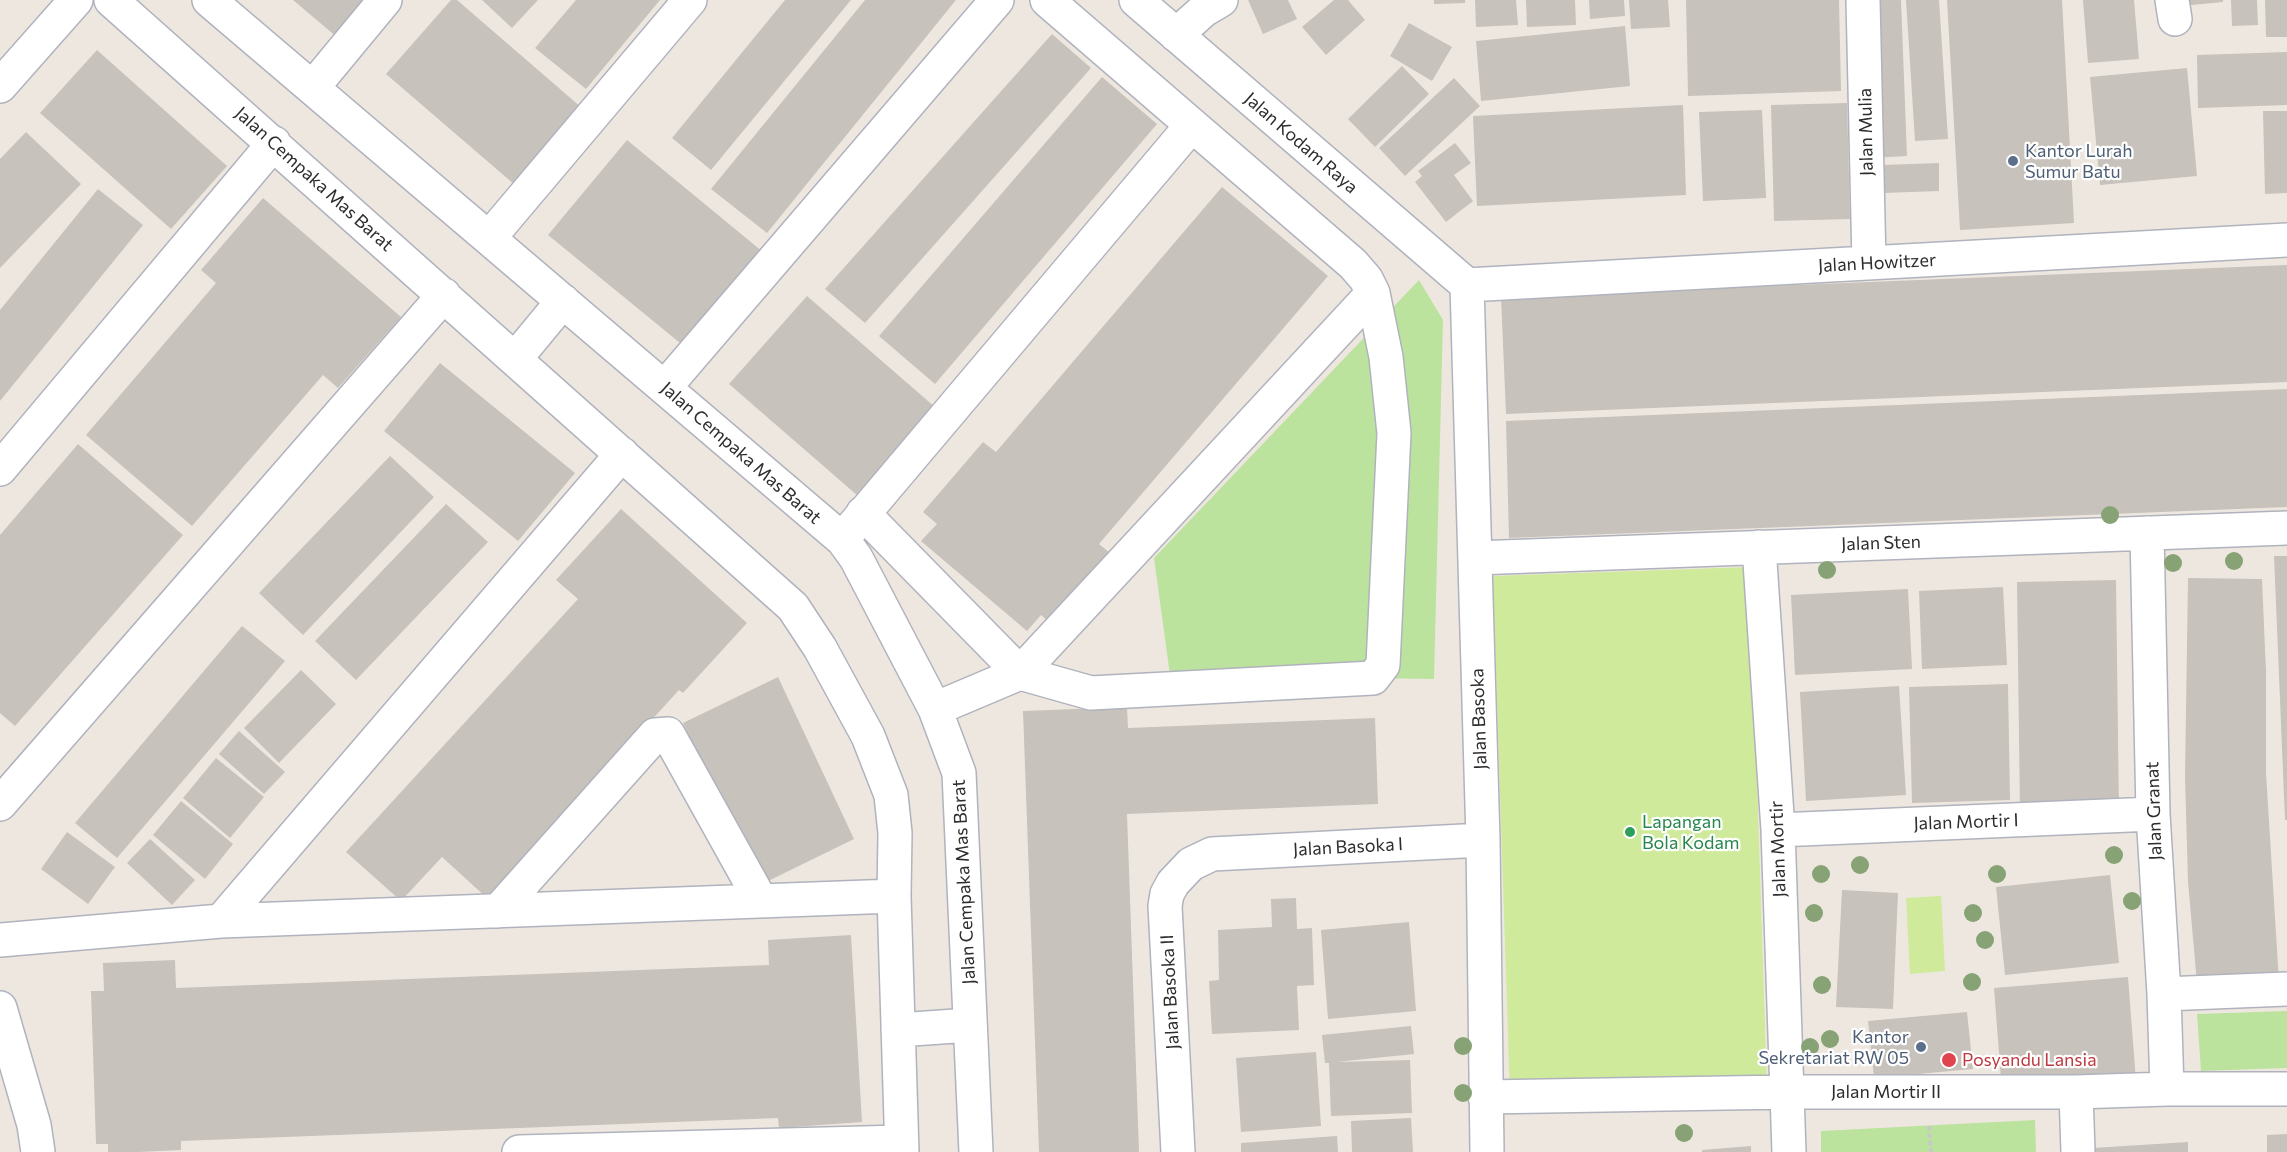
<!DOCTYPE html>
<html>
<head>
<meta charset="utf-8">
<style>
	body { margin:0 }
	canvas { display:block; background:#eee7e0 }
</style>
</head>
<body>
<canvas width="2287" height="1152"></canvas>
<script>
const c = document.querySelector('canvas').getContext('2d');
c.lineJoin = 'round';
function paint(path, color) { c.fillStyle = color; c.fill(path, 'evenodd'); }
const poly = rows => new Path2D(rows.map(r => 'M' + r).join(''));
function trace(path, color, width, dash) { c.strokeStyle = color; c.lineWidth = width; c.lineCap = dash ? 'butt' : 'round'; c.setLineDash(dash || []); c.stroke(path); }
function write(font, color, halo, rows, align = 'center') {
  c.font = font + ' Commissioner,sans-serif'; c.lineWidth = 4.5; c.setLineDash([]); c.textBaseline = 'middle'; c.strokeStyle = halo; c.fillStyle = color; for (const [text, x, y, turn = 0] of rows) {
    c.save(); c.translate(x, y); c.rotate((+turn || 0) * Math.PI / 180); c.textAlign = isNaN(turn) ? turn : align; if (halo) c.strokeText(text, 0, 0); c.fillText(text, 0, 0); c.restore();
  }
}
paint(poly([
	[1419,280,1443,320,1434,679,1170,675,1154,558],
	[2287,1011,2287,1068,2201,1071,2197,1014],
	[2035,1120,2036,1152,1821,1152,1821,1131]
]), '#bbe39e');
paint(poly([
	[1750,567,1767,1087,1510,1097,1493,576],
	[1941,896,1945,971,1910,974,1906,898]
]), '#ceea9a');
paint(poly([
	[293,0,370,0,338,38],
	[451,0,457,0,582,108,515,185,386,74],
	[482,0,538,0,512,28],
	[576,0,660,0,586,89,535,48],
	[785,0,851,0,711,170,672,138],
	[865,0,956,0,767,233,711,189],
	[1248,0,1288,0,1297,19,1263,34],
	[1334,0,1348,0,1365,20,1326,55,1302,27],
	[1434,0,1465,0,1465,3,1434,4],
	[1475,0,1516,0,1518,25,1476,27],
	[1526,0,1575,0,1576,25,1527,27],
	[1589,0,1624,0,1625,16,1590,19],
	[1629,0,1668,0,1670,27,1631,29],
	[1686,0,1839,0,1841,91,1688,96],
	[1866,0,1901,0,1907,156,1872,158],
	[1906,0,1939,0,1948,139,1915,141],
	[1947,0,2062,0,2074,223,1960,230],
	[2083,0,2134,0,2139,59,2088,63],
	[2181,0,2223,0,2223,2,2181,6],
	[2231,0,2257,0,2258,25,2232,26],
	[2265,0,2287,0,2287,37,2266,37],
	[1409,23,1452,47,1432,81,1390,56],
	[1625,26,1630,86,1481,101,1476,41],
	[1052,34,1091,68,865,323,825,289],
	[97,50,227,166,171,229,40,113],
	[2287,52,2287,105,2198,108,2197,55],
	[1402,66,1429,94,1375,147,1348,119],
	[2187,68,2197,176,2100,185,2090,77],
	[1102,77,1157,124,935,384,879,336],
	[1454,78,1480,106,1405,176,1379,148],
	[1847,103,1850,219,1774,221,1771,105],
	[1683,105,1686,195,1477,206,1473,116],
	[1762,110,1766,198,1703,201,1699,112],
	[2263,111,2287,111,2287,193,2265,194],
	[26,132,81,184,0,268,0,159],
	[627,140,763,252,685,347,548,235],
	[1455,143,1471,163,1454,175,1473,201,1446,222,1415,182,1422,176,1418,171],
	[1939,163,1939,191,1883,193,1882,165],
	[1222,187,1328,276,1099,544,1115,557,1055,627,1041,615,1027,631,921,541,937,524,923,512,983,442,996,452],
	[98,189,143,225,0,401,0,310],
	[263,198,401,317,338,388,323,375,192,526,86,435,216,283,201,270],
	[2287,265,2287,382,1506,414,1501,297],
	[807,296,936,408,858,496,729,384],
	[440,363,575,473,518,541,384,431],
	[2287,389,2287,507,1509,538,1506,421],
	[78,444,183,535,15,726,0,713,0,535],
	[390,456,434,497,303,635,259,593],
	[446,504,488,542,356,680,315,641],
	[621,509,747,623,683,693,679,690,488,899,442,857,401,901,346,852,578,599,556,580],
	[2274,556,2287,556,2287,820,2285,820],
	[2188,578,2262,579,2266,672,2266,773,2279,982,2197,983,2188,882,2185,777],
	[2116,580,2119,813,2020,815,2017,582],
	[2003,587,2007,665,1922,669,1919,591],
	[1908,589,1912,669,1795,675,1791,595],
	[242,626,285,661,117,858,75,823],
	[301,670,336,704,279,763,244,728],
	[778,677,854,839,760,885,683,723],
	[2008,684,2010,800,1912,803,1909,687],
	[1899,686,1906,795,1806,801,1800,692],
	[1127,707,1128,728,1375,718,1378,804,1127,814,1139,1152,1039,1152,1023,711],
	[239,731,285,772,264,794,219,754],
	[216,758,264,797,230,838,183,798],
	[181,801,233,844,205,879,153,835],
	[67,832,115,867,88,904,41,869],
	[150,839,195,880,172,905,127,863],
	[2110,875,2119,963,2005,975,1996,887],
	[1842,890,1898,893,1893,1009,1836,1007],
	[1296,898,1297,929,1312,928,1314,985,1297,986,1299,1030,1212,1034,1209,981,1219,980,1218,930,1272,927,1271,899],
	[1409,922,1416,1011,1328,1019,1321,930],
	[851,935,862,1122,779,1128,778,1118,181,1141,181,1150,138,1152,108,1152,108,1144,96,1144,91,991,104,991,103,963,175,960,176,988,769,965,768,940],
	[2128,977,2136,1081,2002,1092,1994,988],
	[1967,1012,1973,1069,1874,1078,1868,1021],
	[1411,1026,1414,1054,1336,1062,1410,1060,1412,1113,1331,1116,1329,1063,1325,1063,1322,1035],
	[1316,1052,1321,1126,1241,1132,1236,1058],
	[1411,1118,1413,1152,1352,1152,1351,1121],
	[2287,1134,2287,1152,2267,1152,2267,1135],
	[1337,1136,1338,1152,1241,1152,1241,1143],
	[2188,1142,2188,1152,2094,1152,2093,1148],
	[1751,1146,1751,1152,1702,1152,1702,1150]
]), '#c7c2bb');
const minor = poly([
	[111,0,793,607,820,648,868,736,891,795,895,833,894,896,902,1152],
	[209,0,843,540,856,558,935,709,959,773,976,1152],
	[1136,0,1467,285],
	[1863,0,1869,263],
	[2172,0,2175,19],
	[1176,35,1204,10,1221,0],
	[0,86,76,0],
	[313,87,385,0],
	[489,238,690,0],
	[1467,285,1483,840,1487,1152],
	[1467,285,2287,240],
	[515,359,563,301],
	[665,387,997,0],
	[0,469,274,143],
	[863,513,1020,673,1091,693,1373,678,1383,665,1394,433,1386,357,1373,293],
	[849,531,1192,125],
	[2147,533,2153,814,2164,994,2167,1089],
	[1759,547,1778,830,1789,1152],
	[1475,558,2287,528],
	[935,709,1020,673,1373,293,1366,279,1353,264,1047,0],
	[0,804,444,295],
	[1778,830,2153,814],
	[498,911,655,735,668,734,761,901],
	[221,921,622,454],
	[0,940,221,921,894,896],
	[2164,994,2287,989],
	[0,1008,34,1125,38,1152],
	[898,1030,970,1025],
	[2076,1092,2078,1152],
	[1485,1097,1786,1092,2076,1092,2167,1089,2287,1089],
	[519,1152,901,1142],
	[1178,1152,1165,906,1167,894,1173,883,1191,864,1212,854,1483,840]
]);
trace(minor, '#b0b3bd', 36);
trace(poly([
	[1929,1126,1931,1152]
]), '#c8c8c8', 4, [4.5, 3]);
trace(minor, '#fff', 33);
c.fillStyle = '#87a375';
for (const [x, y] of [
	[2110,515],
	[2234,561],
	[2173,563],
	[1827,570],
	[2114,855],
	[1860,865],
	[1821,874],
	[1997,874],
	[2132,901],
	[1814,913],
	[1973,913],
	[1985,940],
	[1972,982],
	[1822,985],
	[1830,1039],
	[1463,1046],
	[1810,1047],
	[1463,1093],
	[1684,1133]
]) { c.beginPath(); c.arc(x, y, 9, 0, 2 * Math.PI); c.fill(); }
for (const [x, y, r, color] of [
	[2013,161,6,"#5c6f8a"],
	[1630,832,6,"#2e9e5b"],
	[1921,1047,6,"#5c6f8a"],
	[1949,1060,8,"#e0444e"]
]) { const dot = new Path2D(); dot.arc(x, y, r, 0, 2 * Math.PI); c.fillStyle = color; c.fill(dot); trace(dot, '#fff', 2); }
write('18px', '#2d2d2d', '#fff', [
	["Jalan Mulia",1866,132,-91],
	["Jalan Kodam Raya",1301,143,41],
	["Jalan Cempaka Mas Barat",314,179,42],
	["Jalan Howitzer",1877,263,-3],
	["Jalan Cempaka Mas Barat",741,453,41],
	["Jalan Sten",1881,543,-2],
	["Jalan Basoka",1479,719,-92],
	["Jalan Granat",2154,811,-92],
	["Jalan Mortir I",1966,822,-2],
	["Jalan Basoka I",1348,847,-3],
	["Jalan Mortir",1778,849,-92],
	["Jalan Cempaka Mas Barat",964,882,-93],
	["Jalan Basoka II",1170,992,-93],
	["Jalan Mortir II",1886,1092]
]);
write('18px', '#4e5e75', '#fff', [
	["Kantor Lurah",2025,151],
	["Sumur Batu",2025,172],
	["Kantor",1909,1037,"right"],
	["Sekretariat RW 05",1909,1058,"right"]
], 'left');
write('18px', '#27864d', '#fff', [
	["Lapangan",1642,822],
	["Bola Kodam",1642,843]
], 'left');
write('18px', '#be3a42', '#fff', [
	["Posyandu Lansia",1962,1060]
], 'left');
</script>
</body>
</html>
